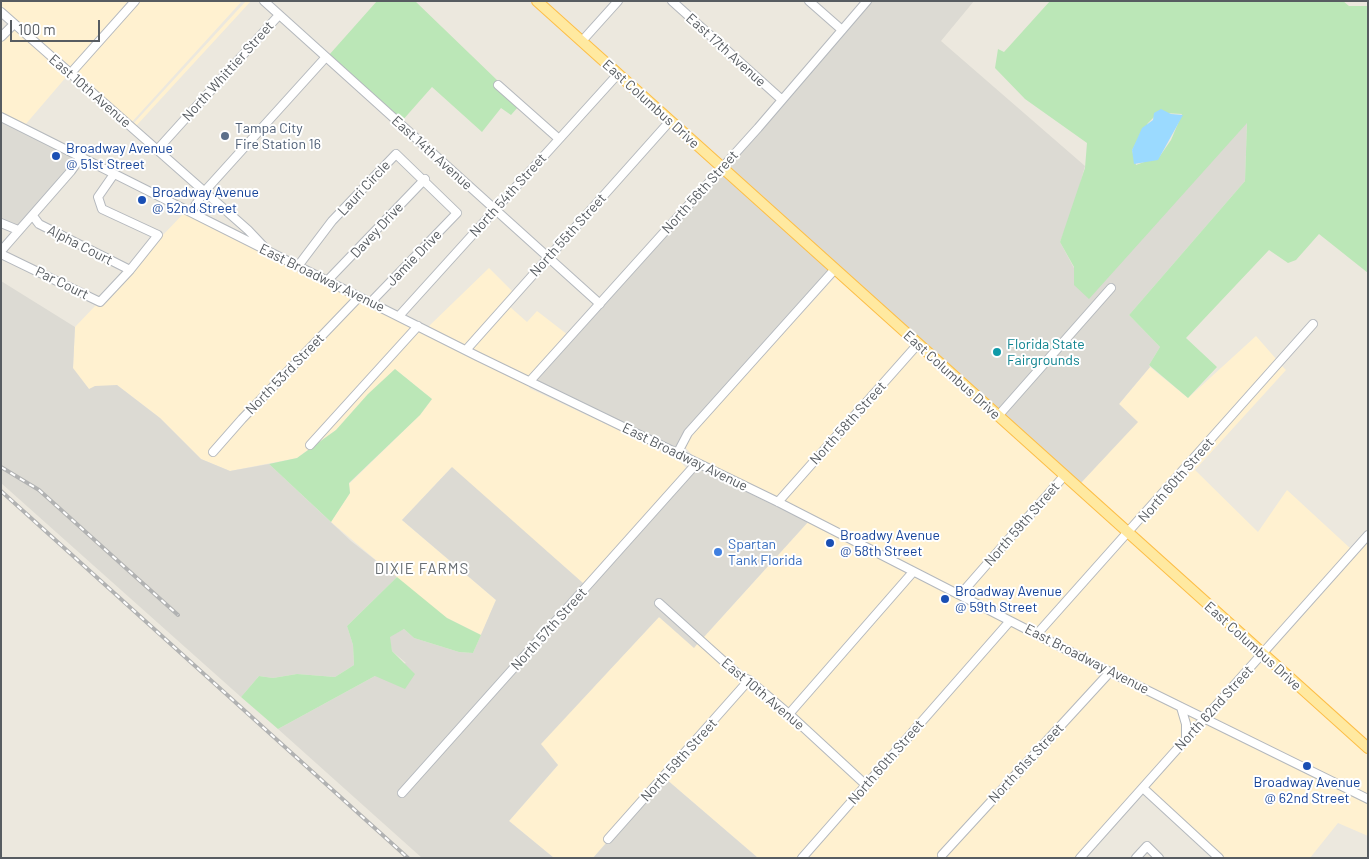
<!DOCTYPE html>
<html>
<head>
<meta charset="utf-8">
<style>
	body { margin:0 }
	#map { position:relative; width:1369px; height:859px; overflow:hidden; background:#ece8de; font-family:Barlow,sans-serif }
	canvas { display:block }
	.frame { position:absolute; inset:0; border:2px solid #575c61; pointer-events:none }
	.scale { position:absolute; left:10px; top:20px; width:90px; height:22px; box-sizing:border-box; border:2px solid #575c61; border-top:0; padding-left:6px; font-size:15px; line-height:18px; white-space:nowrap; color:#575c61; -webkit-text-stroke:4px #fff; paint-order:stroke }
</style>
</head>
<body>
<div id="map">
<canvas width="1369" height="859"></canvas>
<div class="frame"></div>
<div class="scale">100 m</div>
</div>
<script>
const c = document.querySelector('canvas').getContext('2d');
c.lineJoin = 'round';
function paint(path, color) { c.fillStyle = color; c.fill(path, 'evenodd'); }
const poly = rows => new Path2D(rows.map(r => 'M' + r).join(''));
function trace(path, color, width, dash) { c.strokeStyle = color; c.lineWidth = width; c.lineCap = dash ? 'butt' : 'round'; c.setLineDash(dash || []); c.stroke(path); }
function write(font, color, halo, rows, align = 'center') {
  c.font = font + ' Barlow,sans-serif'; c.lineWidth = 4; c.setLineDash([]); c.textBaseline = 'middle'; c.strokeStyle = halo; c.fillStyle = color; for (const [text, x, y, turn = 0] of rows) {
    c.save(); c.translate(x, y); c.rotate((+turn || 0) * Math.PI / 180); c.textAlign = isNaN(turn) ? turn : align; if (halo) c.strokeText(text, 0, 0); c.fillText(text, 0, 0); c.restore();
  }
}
paint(poly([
	[1,1,242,1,131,123,1,6],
	[246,1,251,1,136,126,133,124],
	[14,28,67,76,25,125,1,112,1,42],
	[184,213,354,298,239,417,209,453,213,457,244,421,360,301,413,327,305,445,309,449,297,458,230,471,201,459,160,418,117,385,89,389,73,369,75,327],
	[489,268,513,292,465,346,428,327],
	[837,275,914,344,777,498,696,459,684,446,690,435],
	[509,306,527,322,537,311,568,335,530,377,471,349],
	[419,330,531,385,529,388,676,457,687,469,584,584,451,468,402,520,496,600,481,635,447,618,423,600,331,522,350,493,349,484,420,415,432,399,395,369,368,394,336,430,313,446],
	[1256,336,1277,360,1129,529,1079,485,1137,422,1119,404,1150,367,1188,398],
	[918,348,1059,477,960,591,783,501],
	[1281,365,1286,370,1195,470,1258,532,1287,490,1351,549,1262,649,1133,533],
	[1064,481,1124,534,1037,630,965,594],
	[808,522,908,574,789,710,703,638],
	[1129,538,1258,654,1203,714,1043,633],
	[1368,542,1368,743,1267,653],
	[914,577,1005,622,866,781,793,714],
	[659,617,694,647,698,643,744,682,604,839,607,842,593,858,554,858,509,821,558,765,540,744],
	[1011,625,1105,673,938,855,940,858,806,858],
	[1262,659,1368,753,1368,795,1209,717],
	[1111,676,1199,719,1076,858,944,858],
	[749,685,862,786,797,858,758,858,666,779],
	[1205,722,1368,803,1368,836,1338,823,1310,858,1224,858,1147,788]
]), '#fff1d0');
paint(poly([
	[871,1,974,1,941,41,1085,166,1074,207,1060,242,1074,268,1074,285,1247,122,1245,181,1129,315,1160,347,1149,365,1150,367,1119,404,1138,422,1079,485,1002,415,1116,287,1111,283,998,411,727,167],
	[1,121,76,159,30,214,17,226,1,219],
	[722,172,831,270,686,431,675,449,536,380],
	[1,281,75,327,73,368,89,389,95,386,117,385,160,418,201,459,230,471,269,464,351,541,397,577,347,626,353,645,354,665,335,677,297,674,273,678,259,676,241,697,1,483],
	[452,467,584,584,398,794,402,798,697,468,808,522,703,638,659,599,655,604,698,643,694,648,659,617,541,744,558,765,509,821,554,858,422,858,278,729,375,676,406,663,392,651,389,636,404,629,414,638,459,652,473,653,496,600,402,520],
	[666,779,758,858,593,858,607,842,609,844]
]), '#dcdad3');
paint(poly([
	[377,1,415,1,498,81,494,86,518,107,511,115,501,108,482,132,432,87,402,121,329,55],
	[1050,1,1343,1,1349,6,1368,6,1368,273,1319,234,1296,260,1288,263,1269,250,1186,338,1217,367,1188,398,1149,365,1160,347,1129,315,1245,181,1247,123,1089,299,1074,285,1074,267,1060,242,1085,168,1087,143,1025,99,995,68,998,49,1004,52],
	[1165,113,1182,114,1171,140,1160,156,1136,165,1132,150,1135,145,1148,123,1154,117],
	[395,369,432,399,420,415,349,483,350,493,331,522,269,464,297,458,336,430,368,394],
	[397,577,447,618,481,635,473,653,459,652,414,638,404,629,390,637,392,651,415,674,405,689,375,676,278,729,241,697,259,676,273,678,297,674,335,677,354,665,353,645,347,626]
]), '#bbe7b7');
paint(poly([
	[1161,109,1171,114,1183,115,1158,160,1134,164,1132,150,1138,137,1142,128,1153,120,1154,113]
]), '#9bdaff');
const minor = poly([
	[264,1,600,304],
	[672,1,781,99],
	[809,1,842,30],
	[1,12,248,230,266,249],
	[1,37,14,24],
	[582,41,618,1],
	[70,74,135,1],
	[498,85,559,139],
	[1,117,477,356,778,502,1110,672,1368,799],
	[157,150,279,15],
	[191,212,204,192,326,57],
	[33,216,39,224,130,270],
	[1,223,18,230],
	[1,251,71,171,81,157],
	[1,254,100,302,130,270,158,235,102,209,98,197,114,174],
	[298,266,332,221,396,154,457,213,371,302],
	[328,280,425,179],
	[399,316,618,74],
	[466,350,670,121],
	[530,381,758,128,867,1],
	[998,416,1111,288],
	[310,445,418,326],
	[213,452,242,419,359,297],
	[677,454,688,433,835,269],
	[778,502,918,344],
	[960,595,1064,476],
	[659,603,740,676,749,680,789,714,866,785],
	[1037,634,1313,324],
	[1181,707,1186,724,1186,738],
	[789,714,913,572],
	[1143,788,1219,858],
	[402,793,696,464],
	[608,839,749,680],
	[942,855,1110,672],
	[802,858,1010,621],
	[1080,858,1368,535],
	[1136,858,1147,846,1159,858]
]);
const major = poly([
	[537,1,1368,748]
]);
trace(minor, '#b4b8bd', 10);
trace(major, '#fdbe47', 12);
trace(minor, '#fff', 8);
trace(major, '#ffe9a0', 10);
const rail = poly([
	[1,467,39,490,178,615],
	[1,491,408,858]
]);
trace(rail, '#b1b2b2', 4);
trace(rail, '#fff', 2, [5.5]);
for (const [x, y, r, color] of [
	[225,136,5,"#5c6f8a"],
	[56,156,5,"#1a4fb4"],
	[142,200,5,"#1a4fb4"],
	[997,352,5,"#0f9aa8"],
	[830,543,5,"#1a4fb4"],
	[718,552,5,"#3f7fe0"],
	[945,599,5,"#1a4fb4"],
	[1307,766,5,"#1a4fb4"]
]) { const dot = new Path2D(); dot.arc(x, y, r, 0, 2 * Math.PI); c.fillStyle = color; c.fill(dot); trace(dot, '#fff', 2); }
write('14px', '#575c61', '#fff', [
	["East 17th Avenue",726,50,42],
	["North Whittier Street",228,71,-48],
	["East 10th Avenue",90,91,41],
	["East Columbus Drive",651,104,42],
	["East 14th Avenue",432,153,42],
	["Lauri Circle",364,188,-47],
	["North 56th Street",700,192,-48],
	["North 54th Street",508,195,-48],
	["Davey Drive",377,230,-47],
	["North 55th Street",568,235,-48],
	["Alpha Court",80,245,27],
	["Jamie Drive",414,258,-46],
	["East Broadway Avenue",322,278,26],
	["Par Court",62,283,26],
	["North 53rd Street",285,374,-46],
	["East Columbus Drive",952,375,42],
	["North 58th Street",848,423,-48],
	["East Broadway Avenue",685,457,26],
	["North 60th Street",1176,480,-49],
	["North 59th Street",1022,524,-49],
	["North 57th Street",549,629,-48],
	["East Columbus Drive",1253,646,42],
	["East Broadway Avenue",1087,659,27],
	["East 10th Avenue",763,694,40],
	["North 62nd Street",1214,708,-48],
	["North 59th Street",679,760,-48],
	["North 60th Street",886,762,-49],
	["North 61st Street",1026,763,-47]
]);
write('14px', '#4e5e75', '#fff', [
	["Tampa City",235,128],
	["Fire Station 16",235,144]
], 'left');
write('14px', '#164399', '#fff', [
	["Broadway Avenue",66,148],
	["@ 51st Street",66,164],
	["Broadway Avenue",152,192],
	["@ 52nd Street",152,208],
	["Broadwy Avenue",840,535],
	["@ 58th Street",840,551],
	["Broadway Avenue",955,591],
	["@ 59th Street",955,607],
	["Broadway Avenue",1307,782,"center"],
	["@ 62nd Street",1307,798,"center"]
], 'left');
write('14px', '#0d838f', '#fff', [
	["Florida State",1007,344],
	["Fairgrounds",1007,360]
], 'left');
write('14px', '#366cbe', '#fff', [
	["Spartan",728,544],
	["Tank Florida",728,560]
], 'left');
c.letterSpacing = '1px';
write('15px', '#686e73', '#fff', [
	["DIXIE FARMS",422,569]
]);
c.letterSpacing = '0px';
</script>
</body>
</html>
